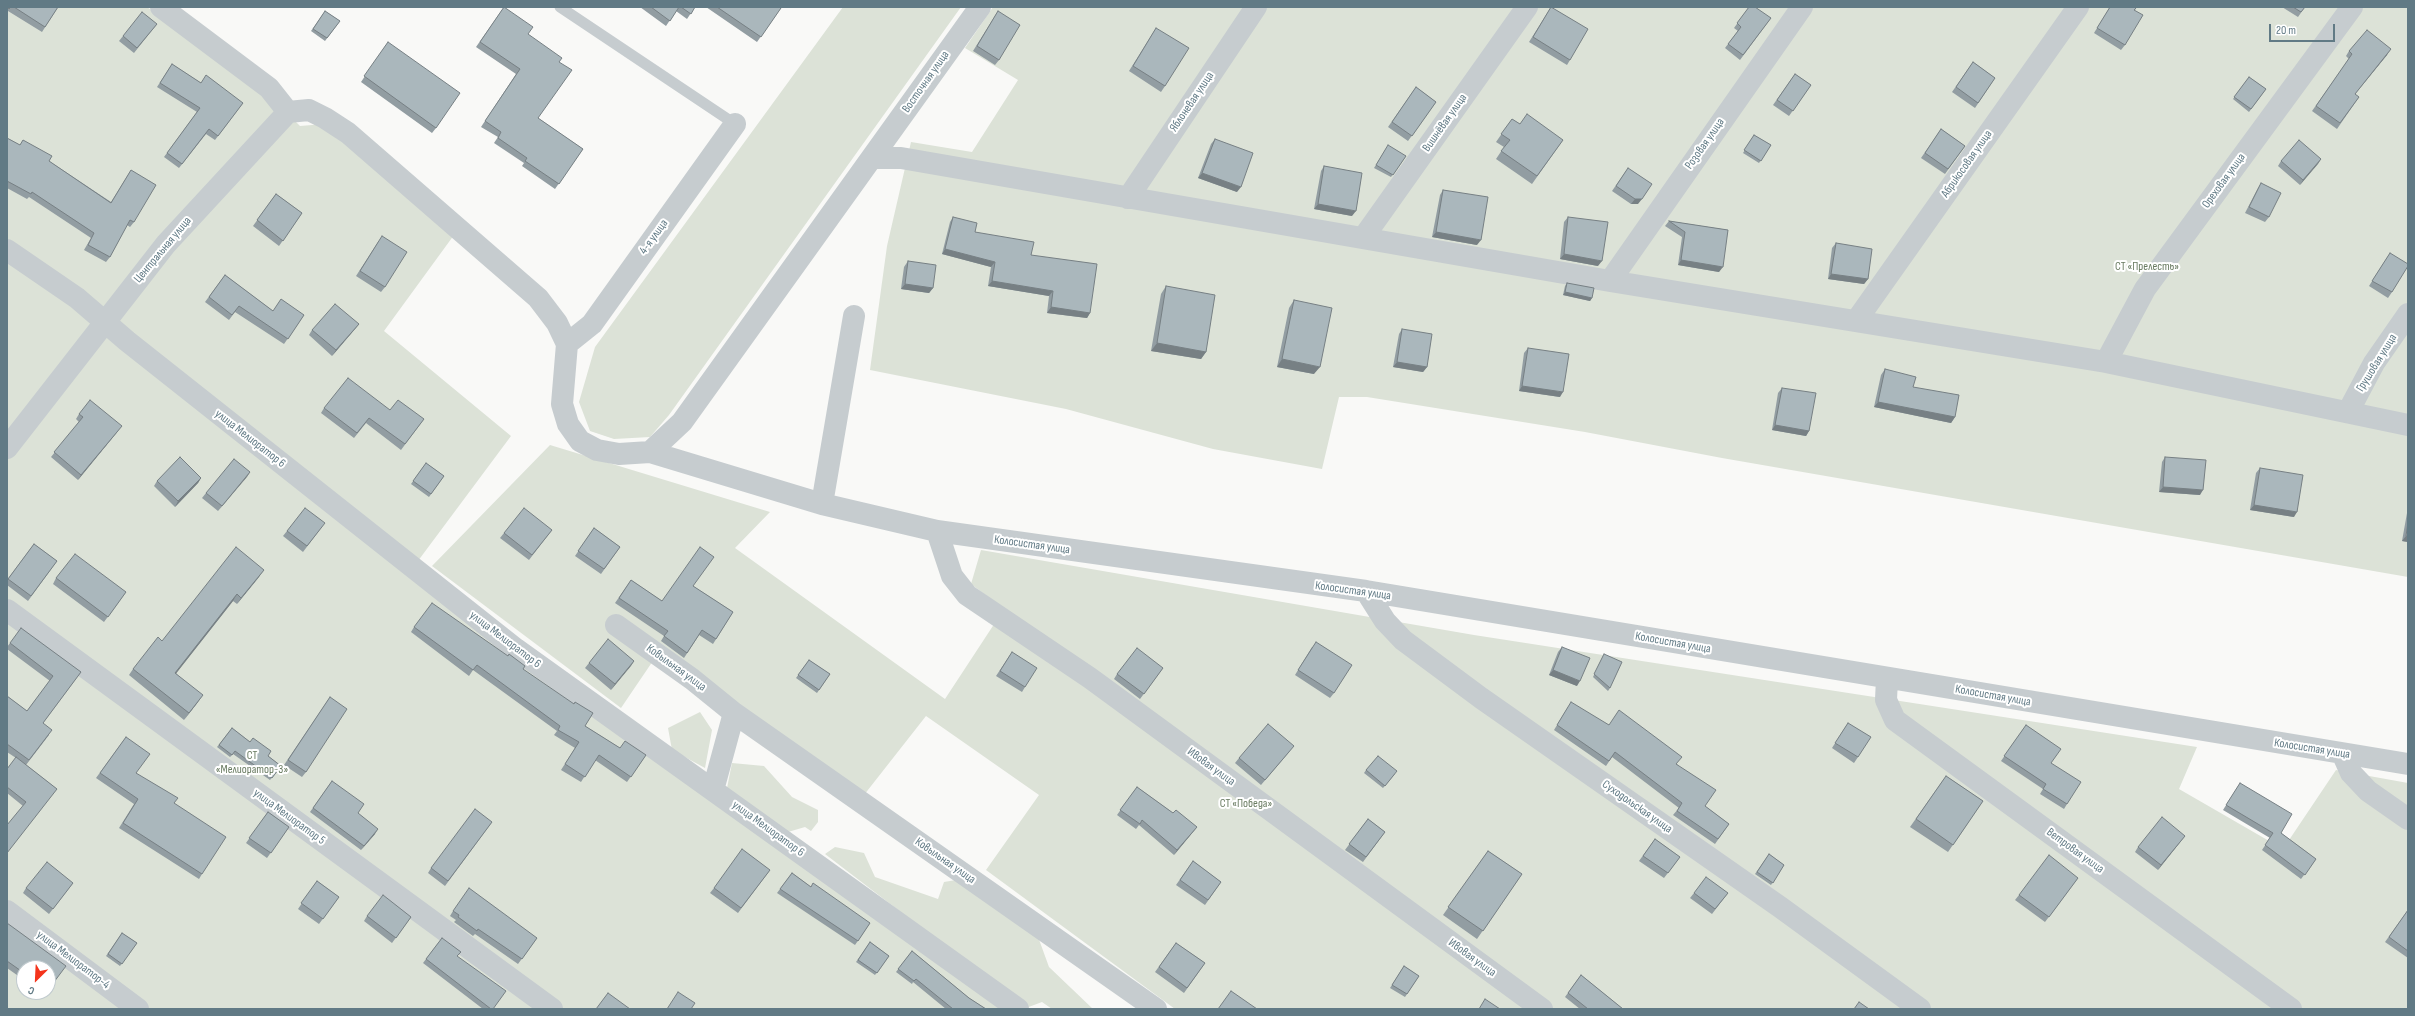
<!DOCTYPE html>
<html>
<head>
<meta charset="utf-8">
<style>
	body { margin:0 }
	#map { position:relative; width:2415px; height:1016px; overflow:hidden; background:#f9f9f7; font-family:"Sofia Sans Condensed",sans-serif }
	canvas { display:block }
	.frame { position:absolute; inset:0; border:8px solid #617a85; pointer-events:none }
	.north { position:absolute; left:16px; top:960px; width:40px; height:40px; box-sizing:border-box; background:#fff; border:1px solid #c0cace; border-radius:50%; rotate:204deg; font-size:11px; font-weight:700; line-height:16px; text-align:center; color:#617a85 }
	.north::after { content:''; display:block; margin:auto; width:14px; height:18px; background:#f4341c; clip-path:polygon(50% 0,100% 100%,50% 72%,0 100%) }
	.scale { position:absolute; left:2269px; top:24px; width:66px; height:18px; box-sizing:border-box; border:2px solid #617a85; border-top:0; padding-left:5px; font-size:12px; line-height:14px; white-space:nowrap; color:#617a85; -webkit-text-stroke:3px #fff; paint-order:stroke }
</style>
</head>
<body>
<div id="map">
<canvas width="2415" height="1016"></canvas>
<div class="frame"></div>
<div class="north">С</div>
<div class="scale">20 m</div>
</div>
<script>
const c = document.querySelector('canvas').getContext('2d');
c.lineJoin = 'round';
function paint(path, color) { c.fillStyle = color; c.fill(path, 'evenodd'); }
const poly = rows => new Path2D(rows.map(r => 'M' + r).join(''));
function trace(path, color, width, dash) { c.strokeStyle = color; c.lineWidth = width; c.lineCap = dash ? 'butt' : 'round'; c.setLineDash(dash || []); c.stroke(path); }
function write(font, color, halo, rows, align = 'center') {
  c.font = font + ' "Sofia Sans Condensed",sans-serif'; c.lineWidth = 4; c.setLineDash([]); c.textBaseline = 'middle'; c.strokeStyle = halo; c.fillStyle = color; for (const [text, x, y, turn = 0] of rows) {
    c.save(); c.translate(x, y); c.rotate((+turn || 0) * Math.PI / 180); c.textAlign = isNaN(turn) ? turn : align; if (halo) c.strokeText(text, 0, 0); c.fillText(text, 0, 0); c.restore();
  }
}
paint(poly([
	[7,7,147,7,266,92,300,126,324,124,454,235,384,331,511,436,409,573,1004,1009,7,1009],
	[24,968,48,968,48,992,24,992],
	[843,7,961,7,669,415,650,437,614,439,590,431,579,402,595,347],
	[993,7,2408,7,2408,577,1722,458,1585,432,1367,397,1339,397,1322,469,1213,449,1066,409,870,370,887,246,911,142,972,152,1018,80,965,48],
	[550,445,770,512,735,548,945,699,1004,609,971,584,981,550,1474,635,2197,747,2179,789,2283,849,2336,770,2408,783,2408,1009,1175,1009,986,870,1039,795,926,716,864,795,661,649,621,708,432,566],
	[700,712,712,730,705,768,672,750,668,728],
	[732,763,764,766,792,797,818,810,818,822,811,831,805,827,788,832,727,788],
	[835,847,864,853,875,877,938,899,944,882,956,880,1037,934,1049,967,1093,1009,1052,1009,1042,1002,1026,1008,825,854]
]), '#dce2d7');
trace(poly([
	[560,7,735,124]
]), '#c6cccf', 11);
trace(poly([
	[161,7,269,88,288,112],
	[873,158,901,158,1610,281,2106,362,2408,425],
	[1128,198,1256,7],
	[1363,238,1527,7],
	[7,250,77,298,127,341,516,649,1018,1009],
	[1610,281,1802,7],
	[1856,321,2078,7],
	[567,344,592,324,735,124],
	[2106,362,2145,289,2352,7],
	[2348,412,2374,363,2408,314],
	[7,448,166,244,288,112,309,110,325,118,348,133,538,298,557,323,567,344,562,404,568,424,580,441,597,450,619,454,650,452,682,422,980,7],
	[650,452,822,504,937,531,952,576,967,595,1090,678,1542,1009],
	[822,504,854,316],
	[937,531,1366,591,2408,764],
	[1366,591,1385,621,1403,640,1481,698,1780,907,1920,1009],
	[7,610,552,1009],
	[616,625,692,679,734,713,713,790],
	[1887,678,1886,700,1895,720,2291,1009],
	[734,713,1156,1009],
	[2343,755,2351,773,2368,791,2408,819],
	[7,911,138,1009]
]), '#c6cccf', 22);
paint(poly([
	[7,7,58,7,42,32,8,11,7,13],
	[504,7,528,34,559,62,538,118,583,149,555,189,522,166,524,163,494,143,498,137,481,127,516,74,476,47],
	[640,7,695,7,687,19,676,11,666,26],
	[706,7,779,7,781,8,757,42],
	[1551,7,1570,60,1567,65,1529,42],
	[1749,7,1771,18,1740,60,1725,48,1738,31,1734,28],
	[2110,7,2137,7,2135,10,2125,45,2121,50,2094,33],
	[2282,7,2305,7,2298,17],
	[325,11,340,21,325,41,311,31],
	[998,11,999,60,995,65,973,51],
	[157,24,134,53,119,41,123,36],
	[1156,28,1165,86,1161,92,1129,71],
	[388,42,436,128,432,133,361,82],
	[2349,51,2387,55,2355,94,2359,97,2337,129,2312,111,2349,59,2346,56],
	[1973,62,1995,78,1975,108,1952,92],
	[172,64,201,83,243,103,215,140,206,134,179,168,164,157,197,112,157,87],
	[1795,74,1811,85,1789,116,1773,105],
	[2249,77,2266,89,2249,112,2233,99],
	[1416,87,1436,102,1408,141,1388,127],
	[1512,119,1520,124,1563,140,1532,184,1496,159,1504,147,1496,142],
	[1941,129,1965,146,1945,174,1921,158],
	[1754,135,1771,145,1759,163,1743,153],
	[7,138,20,145,23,140,49,161,111,202,131,170,134,222,130,227,127,225,110,257,106,262,84,250,91,238,29,197,27,199,7,188],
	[1215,139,1237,192,1198,178,1211,144],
	[1387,147,1406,156,1391,177,1374,168],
	[2321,159,2300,185,2278,166,2281,161],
	[1324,166,1352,216,1314,209,1321,171],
	[1628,168,1638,204,1631,204,1612,191],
	[2261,183,2269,217,2265,222,2245,213,2258,188],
	[1443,190,1477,245,1432,237,1440,195],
	[276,194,302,213,279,246,253,226],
	[953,217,975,232,1031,255,1090,313,1087,318,1047,313,1049,296,988,286,991,267,942,254,950,222],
	[1568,217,1598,266,1560,259,1564,222],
	[1669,221,1728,230,1719,272,1678,265,1682,237,1665,226],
	[378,242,385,287,381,292,356,276],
	[1836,243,1868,279,1864,284,1828,279,1832,248],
	[2390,253,2392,292,2388,298,2369,286],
	[908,261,933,288,929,293,901,289,904,267],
	[225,275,273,311,304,315,284,344,235,312,229,320,205,302],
	[1567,283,1592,298,1590,301,1563,295,1565,286],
	[1166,286,1206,352,1201,359,1151,351,1161,294],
	[1294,300,1314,374,1277,367,1289,308],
	[359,324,355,329,332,356,309,335,312,330],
	[1402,329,1427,367,1423,372,1393,367,1399,334],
	[1528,348,1560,397,1519,391,1524,353],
	[1885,369,1913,387,1955,417,1951,423,1874,407,1881,375],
	[1782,388,1809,431,1806,436,1772,430,1778,393],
	[324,408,390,410,424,419,401,450,366,423,354,438,321,413],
	[79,414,118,431,78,480,51,457,79,422,76,419],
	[2165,457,2200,495,2159,492,2162,462],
	[426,463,444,476,429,497,411,484],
	[2260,468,2294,517,2250,510,2256,473],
	[250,472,218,511,202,498,206,493],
	[201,478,198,483,175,507,154,486,157,481],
	[2408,512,2408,542,2402,541,2407,513],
	[321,528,303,552,283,536,287,531],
	[594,528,620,547,601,574,575,556],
	[552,530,529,560,500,538,504,533],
	[34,544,57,561,28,601,7,585,7,580],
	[259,577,237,604,233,601,176,673,198,702,184,720,129,675,133,669,162,641],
	[56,578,126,592,104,622,53,584],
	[631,580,662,601,693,586,733,612,713,644,699,635,684,658,661,641,664,636,615,603],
	[414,627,523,669,585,726,620,748,646,755,627,782,595,760,581,782,561,770,575,748,554,735,557,731,473,670,469,676,411,632],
	[10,643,81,672,43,723,49,735,26,765,57,789,23,806,7,793,7,769,16,758,7,752,7,696,27,711,50,681,7,649,7,647],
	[1312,647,1334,693,1330,698,1295,675],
	[1562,647,1577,686,1549,675,1558,652],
	[1012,652,1025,687,1022,692,996,676],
	[1604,654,1610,688,1608,691,1593,677],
	[809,660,830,674,817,693,796,678],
	[634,661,611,690,585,668,589,663],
	[1163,668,1140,699,1114,679,1117,674],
	[330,697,306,772,302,777,284,765],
	[1568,707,1609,725,1677,764,1705,806,1729,824,1715,844,1673,815,1679,808,1612,757,1606,766,1554,730],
	[1848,723,1858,757,1854,763,1832,748],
	[2026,725,2067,804,2064,809,2040,794,2043,789,2001,761],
	[232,728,281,766,270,780,233,754,230,757,217,747],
	[126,737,136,773,174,803,202,874,199,879,119,828,134,804,96,778],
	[1290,751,1261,785,1235,763,1239,758],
	[1366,770,1395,774,1383,788,1364,773],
	[1946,776,1983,801,1948,852,1910,827],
	[332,781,375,834,361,850,310,812],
	[2240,783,2281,833,2316,859,2301,879,2262,850,2270,838,2223,810],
	[1137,787,1173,813,1197,827,1174,855,1139,825,1136,829,1117,815],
	[268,812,289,827,267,858,246,843],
	[1368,819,1385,832,1363,862,1345,850],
	[492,822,445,886,428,873,431,868],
	[2185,836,2158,870,2135,852,2138,847],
	[1655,839,1680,857,1664,878,1639,861],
	[1488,851,1522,874,1477,939,1443,915],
	[1769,854,1784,865,1771,885,1755,874],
	[1193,861,1221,882,1205,905,1176,885],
	[770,870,738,913,710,893,714,888],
	[792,873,811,887,870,923,855,945,777,893],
	[2078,878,2045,922,2015,900,2019,895],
	[317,881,339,897,319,924,298,909],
	[73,883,49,914,23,893,26,888],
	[1694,893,1728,893,1712,914,1690,898],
	[2408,910,2408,958,2385,942],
	[453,911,537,938,518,964,475,934,473,936,454,922,456,920,450,916],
	[367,916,411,917,392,943,364,921],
	[7,923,24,968,24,980,7,968],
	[122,933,137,943,120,966,106,956],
	[442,938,493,1009,483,1009,423,963],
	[870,942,889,956,875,975,856,962],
	[1176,943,1205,963,1184,993,1155,972],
	[912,951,969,998,986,1009,946,1009,913,982,912,984,896,972],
	[1404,966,1419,976,1405,997,1390,988],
	[1581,975,1623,1009,1580,1009,1565,997],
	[40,992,47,992,44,996]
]), '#929da2');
paint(poly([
	[2391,49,2387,55,2351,99],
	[2321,159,2318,164,2300,185,2303,180],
	[1202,173,1241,187,1237,192,1198,178],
	[1635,199,1642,199,1638,204,1631,204],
	[1318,204,1356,211,1352,216,1314,209],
	[1436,232,1481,240,1477,245,1432,237],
	[945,249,995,262,991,267,942,254],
	[1564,254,1602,261,1598,266,1560,259],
	[1681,260,1723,267,1719,272,1678,265],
	[1831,274,1868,279,1864,284,1828,279],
	[992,281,1053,291,1049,296,988,286],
	[905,284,933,288,929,293,901,289],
	[1565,292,1592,298,1590,301,1563,295],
	[1051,307,1090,313,1087,318,1047,313],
	[359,324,355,329,332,356,336,350],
	[1157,343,1206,352,1201,359,1151,351],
	[1282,359,1320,367,1314,374,1277,367],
	[1397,362,1427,367,1423,372,1393,367],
	[1522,386,1563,392,1560,397,1519,391],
	[1878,402,1955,417,1951,423,1874,407],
	[1775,425,1809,431,1806,436,1772,430],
	[122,426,118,431,78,480,81,475],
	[250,472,247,477,218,511,222,506],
	[201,478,198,483,175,507,178,501],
	[2163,487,2203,490,2200,495,2159,492],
	[2254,505,2297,512,2294,517,2250,510],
	[2406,536,2408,536,2408,542,2402,541],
	[264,570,259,577,237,604,241,598],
	[237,594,233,601,171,680,175,673],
	[634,661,631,666,611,690,615,684],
	[1553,670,1580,681,1577,686,1549,675],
	[203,695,198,702,184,720,189,713],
	[1197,827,1193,832,1174,855,1177,850],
	[378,829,375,834,361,850,364,846],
	[2185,836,2181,841,2158,870,2161,865]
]), '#778084');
const building = poly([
	[7,7,11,7,9,9,7,7],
	[14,7,58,7,45,27,14,7],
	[504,7,533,27,528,34,562,58,559,62,572,70,538,118,583,149,559,184,525,161,527,158,498,138,501,132,485,121,520,69,480,42,504,7],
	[651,7,679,7,670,21,651,7],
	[681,7,695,7,691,14,681,7],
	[717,7,779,7,781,8,761,37,717,7],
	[1551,7,1588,29,1570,60,1533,37,1551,7],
	[1749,7,1755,7,1771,18,1743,55,1728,44,1741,27,1737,23,1749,7],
	[2110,7,2137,7,2134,10,2143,15,2125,45,2097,28,2110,7],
	[2293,7,2305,7,2301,12,2293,7],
	[325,11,340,21,327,38,313,29,325,11],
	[998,11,1020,25,999,60,977,46,998,11],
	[142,12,157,24,137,48,123,36,142,12],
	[1156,28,1189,48,1165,86,1133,66,1156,28],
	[2367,30,2391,49,2355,94,2359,97,2340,123,2316,106,2352,54,2349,51,2367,30],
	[388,42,460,93,436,128,364,76,388,42],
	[1973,62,1995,78,1978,103,1956,87,1973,62],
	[172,64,201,83,206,75,243,103,218,136,209,129,182,164,167,153,200,108,160,83,172,64],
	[1795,74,1811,85,1793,111,1777,100,1795,74],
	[2249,77,2266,89,2251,109,2234,97,2249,77],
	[1416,87,1436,102,1412,136,1392,122,1416,87],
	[1527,114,1563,140,1537,176,1501,151,1510,140,1501,134,1512,119,1520,124,1527,114],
	[1941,129,1965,146,1948,169,1925,153,1941,129],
	[1754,135,1771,145,1761,161,1744,150,1754,135],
	[7,138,20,145,23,140,52,156,49,161,111,203,131,170,156,185,134,222,130,220,110,257,88,245,94,233,32,192,31,194,7,181,7,138],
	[1215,139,1253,153,1241,187,1202,173,1215,139],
	[2299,140,2321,159,2303,180,2281,161,2299,140],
	[1388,145,1406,156,1393,175,1376,165,1388,145],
	[1324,166,1362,173,1356,211,1318,204,1324,166],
	[1628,168,1652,184,1642,199,1635,199,1616,186,1628,168],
	[2261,183,2281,193,2269,217,2249,207,2261,183],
	[1443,190,1488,197,1481,240,1436,232,1443,190],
	[276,194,302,213,283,241,257,220,276,194],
	[953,217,977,223,975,232,1034,242,1031,255,1097,264,1090,313,1051,307,1053,291,992,281,995,262,945,249,953,217],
	[1568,217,1608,222,1602,261,1564,254,1568,217],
	[1669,221,1728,230,1723,267,1681,260,1685,232,1669,221],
	[382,236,407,252,385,287,360,271,382,236],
	[1836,243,1872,249,1868,279,1831,274,1836,243],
	[2390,253,2408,264,2408,266,2392,292,2372,281,2390,253],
	[908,261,936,265,933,288,905,284,908,261],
	[225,275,273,311,281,299,304,315,288,339,239,306,232,315,209,297,225,275],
	[1567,283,1594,288,1592,298,1565,292,1567,283],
	[1166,286,1215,295,1206,352,1157,343,1166,286],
	[1294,300,1332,308,1320,367,1282,359,1294,300],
	[335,304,359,324,336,350,312,330,335,304],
	[1402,329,1432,334,1427,367,1397,362,1402,329],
	[1528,348,1569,354,1563,392,1522,386,1528,348],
	[1885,369,1916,377,1913,387,1959,395,1955,417,1878,402,1885,369],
	[348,378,390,410,398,400,424,419,405,444,369,418,357,433,324,408,348,378],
	[1782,388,1816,393,1809,431,1775,425,1782,388],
	[90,400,122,426,81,475,54,452,83,417,79,414,90,400],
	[180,457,201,478,178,501,157,481,180,457],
	[2165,457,2206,460,2203,490,2163,487,2165,457],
	[234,459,250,472,222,506,206,493,234,459],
	[426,463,444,476,431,494,413,481,426,463],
	[2260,468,2303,475,2297,512,2254,505,2260,468],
	[305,508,325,523,307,546,287,531,305,508],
	[524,508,552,530,532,555,504,533,524,508],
	[2408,522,2408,536,2406,536,2408,522],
	[594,528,620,547,604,569,578,551,594,528],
	[34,544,57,561,31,596,8,579,34,544],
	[236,547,264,570,241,598,237,594,175,673,203,695,189,713,133,669,158,637,162,641,236,547],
	[700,547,714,557,693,586,733,612,716,639,702,630,687,653,664,636,668,631,619,598,631,580,662,601,700,547],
	[75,554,126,592,108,617,56,578,75,554],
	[432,603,508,656,509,654,525,666,523,669,574,704,575,702,593,713,585,726,620,748,625,741,646,755,631,777,599,755,585,777,565,764,579,742,558,730,560,726,477,665,473,670,414,627,432,603],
	[21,628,81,672,43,723,52,730,29,760,7,744,7,696,27,711,53,676,10,643,21,628],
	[608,639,634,661,615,684,589,663,608,639],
	[1316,642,1352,665,1334,693,1298,670,1316,642],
	[1562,647,1590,658,1580,681,1553,670,1562,647],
	[1137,648,1163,668,1144,694,1117,674,1137,648],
	[1012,652,1037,668,1025,687,1000,671,1012,652],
	[1604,654,1622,662,1610,688,1594,674,1604,654],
	[809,660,830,674,819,690,798,675,809,660],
	[330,697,347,709,306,772,288,760,330,697],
	[1571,702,1609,725,1619,710,1682,757,1676,764,1716,790,1705,806,1729,824,1718,839,1677,811,1682,803,1615,752,1609,761,1557,725,1571,702],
	[1848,723,1871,737,1858,757,1835,743,1848,723],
	[1268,724,1294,746,1265,780,1239,758,1268,724],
	[2026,725,2061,749,2051,763,2081,782,2067,804,2043,789,2046,784,2004,756,2026,725],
	[232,728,250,742,253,738,271,751,268,756,281,766,272,778,235,751,232,755,219,745,232,728],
	[126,737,150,754,136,773,178,798,174,803,226,837,202,874,123,823,138,799,100,773,126,737],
	[1378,756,1397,771,1385,786,1366,770,1378,756],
	[16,757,57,789,7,853,7,825,26,802,7,787,7,769,16,757],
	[1946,776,1983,801,1953,845,1916,819,1946,776],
	[332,781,364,804,358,813,378,829,364,846,313,808,332,781],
	[2240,783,2292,814,2281,833,2316,859,2305,875,2265,845,2273,833,2226,805,2240,783],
	[1137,787,1173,813,1176,810,1197,827,1177,850,1142,820,1140,824,1120,810,1137,787],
	[475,809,492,822,448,881,431,868,475,809],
	[268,812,289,827,271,853,249,838,268,812],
	[2162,817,2185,836,2161,865,2138,847,2162,817],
	[1368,819,1385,832,1366,857,1349,844,1368,819],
	[1655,839,1680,857,1668,873,1643,856,1655,839],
	[742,849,770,870,741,908,714,888,742,849],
	[1488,851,1522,874,1483,931,1448,907,1488,851],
	[1769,854,1784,865,1773,883,1757,872,1769,854],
	[2049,855,2078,878,2049,917,2019,895,2049,855],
	[1193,861,1221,882,1208,900,1180,880,1193,861],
	[47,862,73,883,53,909,26,888,47,862],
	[792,873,811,887,813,883,870,923,858,941,780,889,792,873],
	[1706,877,1728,893,1715,909,1694,893,1706,877],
	[317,881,339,897,323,919,301,903,317,881],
	[469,888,537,938,522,959,478,929,477,931,458,917,459,915,453,911,469,888],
	[383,895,411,917,396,938,367,916,383,895],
	[2408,910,2408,951,2389,937,2408,910],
	[7,923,66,966,48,990,48,968,24,968,24,973,7,961,7,923],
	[122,933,137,943,122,964,108,954,122,933],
	[442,938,461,952,457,956,506,991,493,1009,491,1009,426,959,442,938],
	[870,942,889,956,877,973,858,960,870,942],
	[1176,943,1205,963,1187,988,1159,967,1176,943],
	[912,951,969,998,986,1009,953,1009,916,979,914,981,898,969,912,951],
	[1404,966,1419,976,1407,994,1392,985,1404,966],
	[1581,975,1623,1009,1588,1009,1568,993,1581,975],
	[1231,991,1257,1009,1218,1009,1231,991],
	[678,992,695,1003,691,1009,667,1009,678,992],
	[608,993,630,1009,596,1009,608,993],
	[1485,999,1500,1009,1479,1009,1485,999],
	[1859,1002,1869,1009,1854,1009,1859,1002]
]);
paint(building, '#aab7bc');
trace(building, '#778084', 1);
write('12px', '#617a85', '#fff', [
	["Восточная улица",926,82,-55],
	["Яблоневая улица",1192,102,-56],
	["Вишнёвая улица",1445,123,-55],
	["Розовая улица",1705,144,-55],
	["Абрикосовая улица",1967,164,-55],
	["Ореховая улица",2224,181,-54],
	["4-я улица",654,237,-54],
	["Центральная улица",163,250,-50],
	["Грушовая улица",2377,363,-58],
	["улица Мелиоратор 6",250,439,38],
	["Колосистая улица",1032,545,8],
	["Колосистая улица",1353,591,8],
	["улица Мелиоратор 6",505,640,37],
	["Колосистая улица",1673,643,10],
	["Ковыльная улица",676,668,36],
	["Колосистая улица",1993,696,10],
	["Колосистая улица",2312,749,9],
	["Ивовая улица",1211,767,36],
	["Суходольская улица",1637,807,35],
	["улица Мелиоратор 5",289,817,36],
	["улица Мелиоратор 6",768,829,36],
	["Ветровая улица",2075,851,36],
	["Ковыльная улица",945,861,35],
	["Ивовая улица",1472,958,36],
	["улица Мелиоратор-4",73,960,37]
]);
write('12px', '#697b61', '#fff', [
	["СТ «Прелесть»",2147,267],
	["СТ",252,756],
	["«Мелиоратор-3»",252,770],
	["СТ «Победа»",1246,804]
]);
</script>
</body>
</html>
